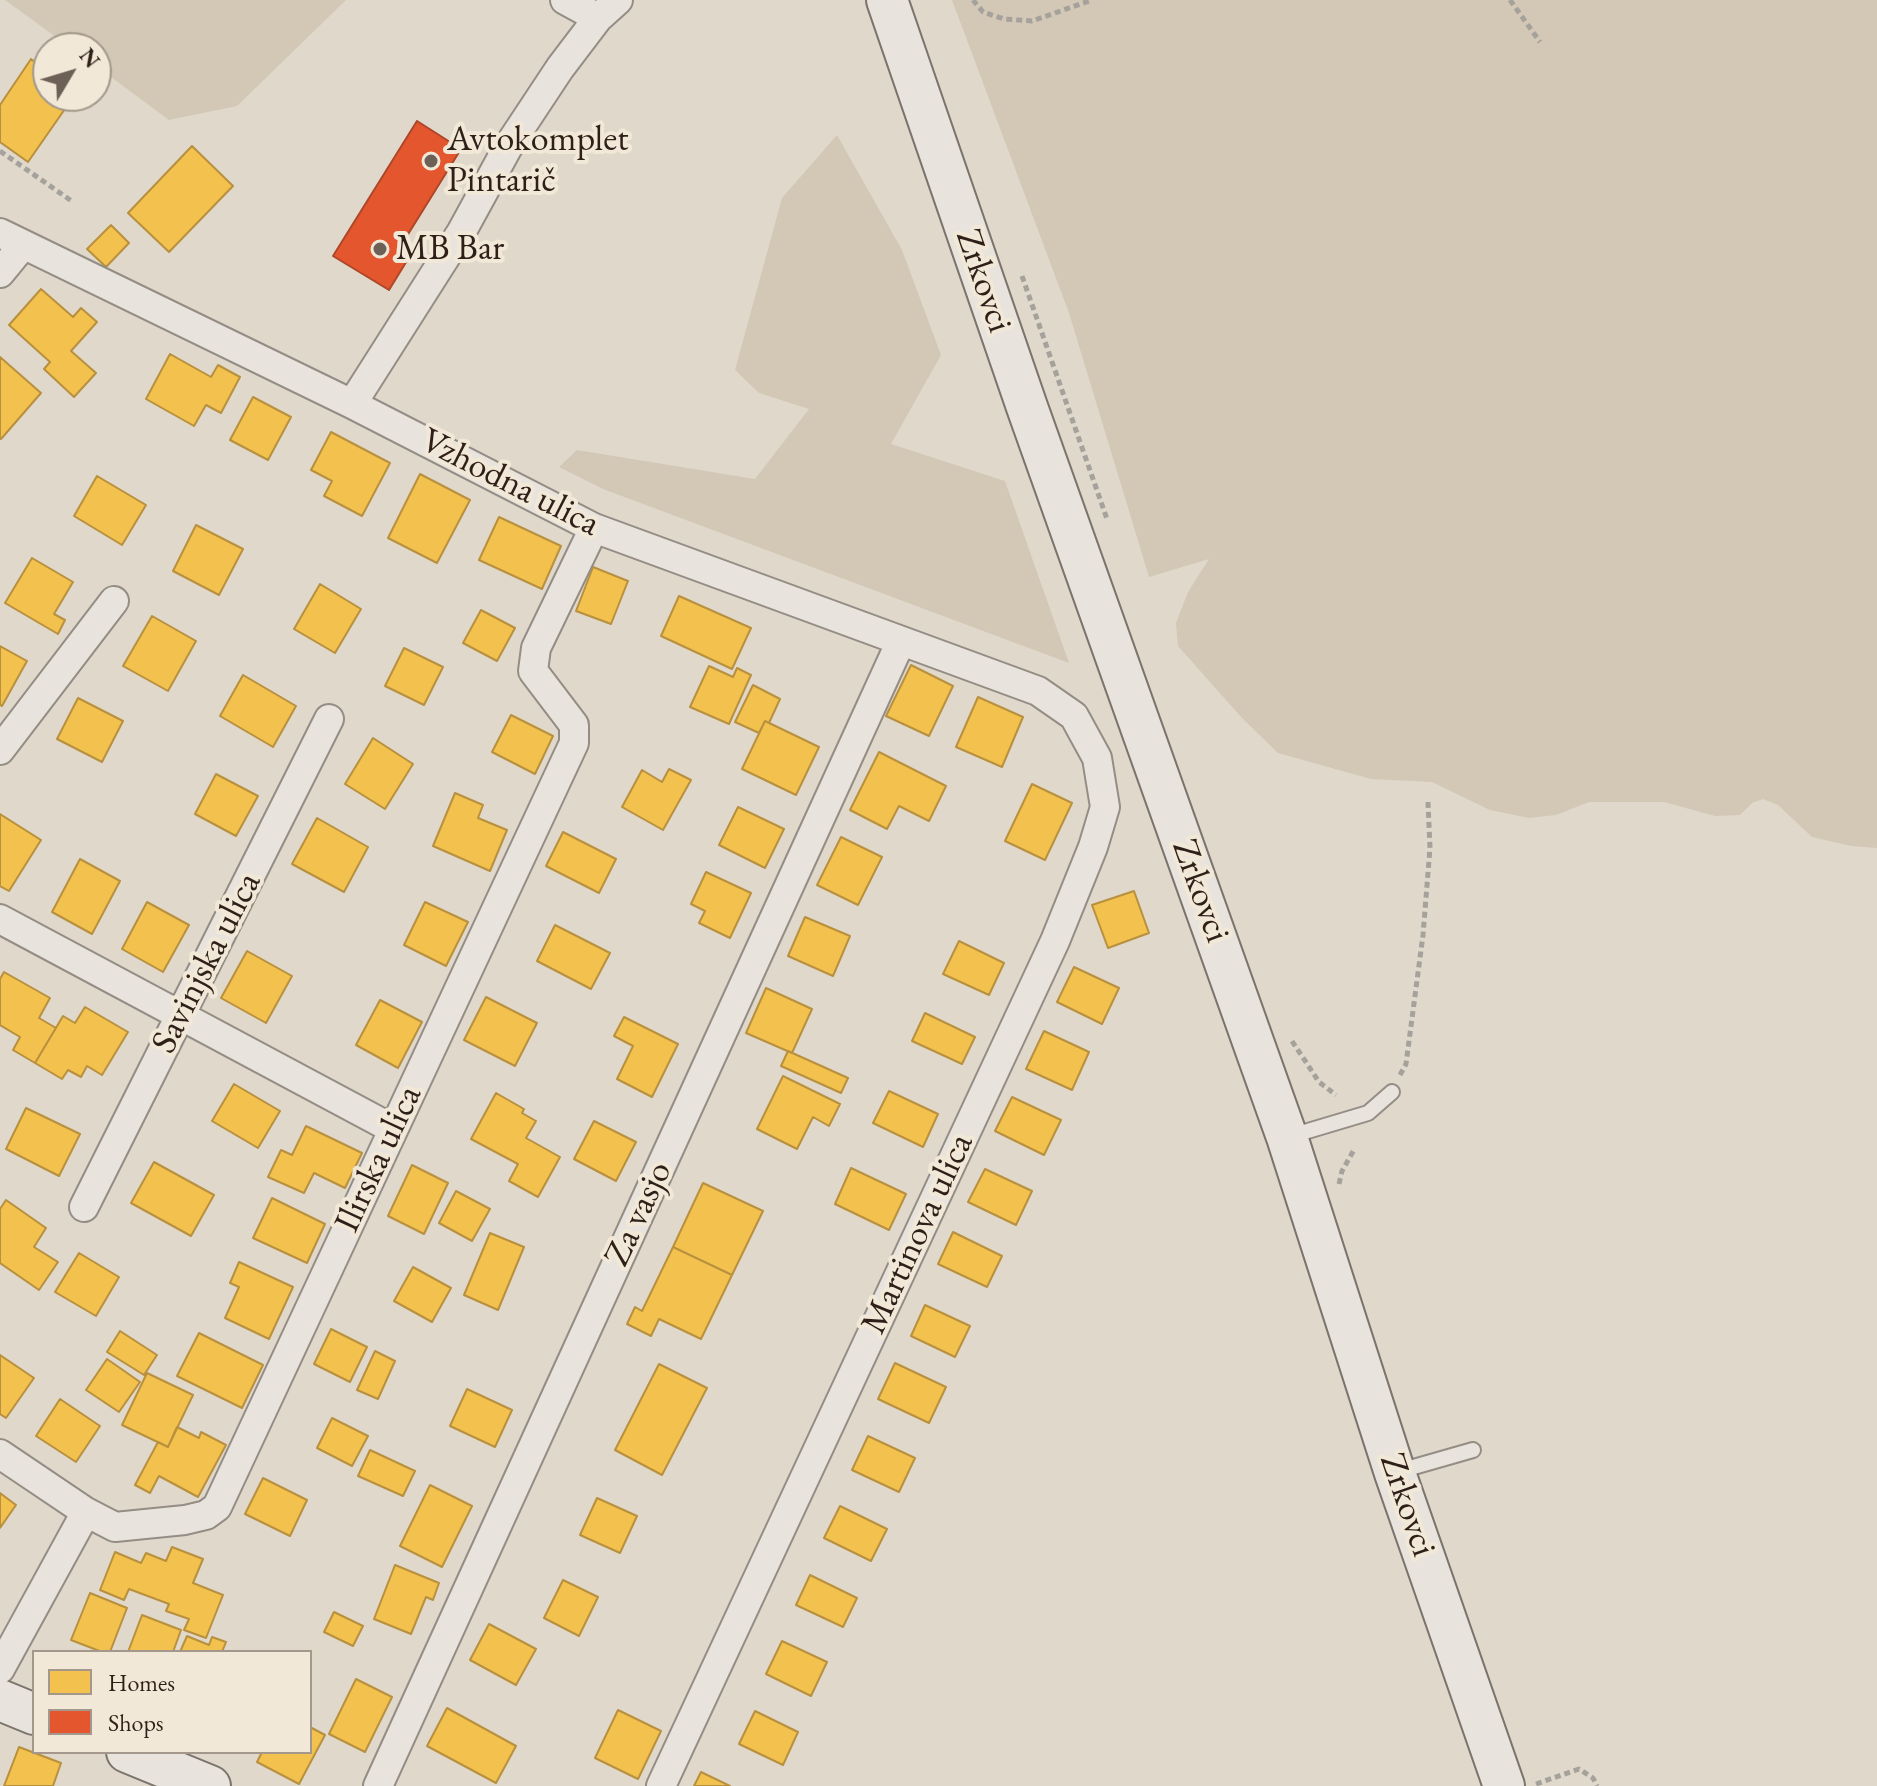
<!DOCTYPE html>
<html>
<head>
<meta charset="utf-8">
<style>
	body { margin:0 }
	#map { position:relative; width:1877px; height:1786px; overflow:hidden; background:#e0d8cb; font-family:"EB Garamond",serif }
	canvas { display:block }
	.legend { position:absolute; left:32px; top:1650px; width:280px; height:104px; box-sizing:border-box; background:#f1e8d7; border:2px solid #a3988b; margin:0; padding:10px 14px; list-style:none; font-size:24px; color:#2f1f19 }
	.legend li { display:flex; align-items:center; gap:16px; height:40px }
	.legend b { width:40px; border:2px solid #a3988b }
	.north { position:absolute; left:32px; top:32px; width:80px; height:80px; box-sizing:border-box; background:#f1e8d7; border:2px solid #a3988b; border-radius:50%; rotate:52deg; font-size:22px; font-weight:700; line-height:32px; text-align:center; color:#2f1f19 }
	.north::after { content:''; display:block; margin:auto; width:28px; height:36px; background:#6d6057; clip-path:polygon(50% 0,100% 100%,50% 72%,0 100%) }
</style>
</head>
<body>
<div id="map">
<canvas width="1877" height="1786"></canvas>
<ul class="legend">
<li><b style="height:22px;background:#f2c14e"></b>Homes</li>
<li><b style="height:22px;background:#e4572e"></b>Shops</li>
</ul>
<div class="north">N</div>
</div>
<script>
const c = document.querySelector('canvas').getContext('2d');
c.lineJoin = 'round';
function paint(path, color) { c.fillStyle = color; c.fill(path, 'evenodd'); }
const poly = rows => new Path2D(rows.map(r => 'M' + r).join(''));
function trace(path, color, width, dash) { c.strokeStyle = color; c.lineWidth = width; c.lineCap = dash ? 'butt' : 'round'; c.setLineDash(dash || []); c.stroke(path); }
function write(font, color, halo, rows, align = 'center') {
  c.font = font + ' "EB Garamond",serif'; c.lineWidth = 8; c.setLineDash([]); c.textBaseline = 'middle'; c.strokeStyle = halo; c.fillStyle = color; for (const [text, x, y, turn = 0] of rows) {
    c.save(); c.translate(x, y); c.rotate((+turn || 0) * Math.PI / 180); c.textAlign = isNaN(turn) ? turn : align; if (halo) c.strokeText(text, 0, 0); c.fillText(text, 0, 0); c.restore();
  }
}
paint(poly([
	[5,0,346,0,237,106,169,120,96,66,96,48,71,48],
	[952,0,1877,0,1877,848,1851,846,1812,837,1778,805,1763,799,1752,803,1740,815,1715,816,1664,802,1589,802,1556,815,1529,818,1490,810,1432,782,1371,779,1278,753,1242,718,1178,646,1176,623,1188,592,1209,559,1149,577,1069,313],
	[837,135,902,250,941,355,891,444,1005,481,1069,663,603,489,559,467,577,450,755,479,809,409,759,393,735,370,782,198]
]), '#d3c8b6');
const homes = poly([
	[31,59,48,71,48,96,74,96,28,162,0,142,0,105,31,59],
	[192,146,233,186,169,252,128,213,192,146],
	[111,225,129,243,106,267,87,249,111,225],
	[41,289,73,317,81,308,97,322,71,351,96,373,74,397,44,369,50,362,9,325,41,289],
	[170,354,211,377,218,365,240,377,221,413,206,405,194,426,146,399,170,354],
	[0,357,41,393,1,439,0,438,0,357],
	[253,397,291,417,268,460,230,440,253,397],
	[331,432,390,463,362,516,324,496,332,481,311,470,331,432],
	[420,474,470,500,437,563,388,538,420,474],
	[97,476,146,505,122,545,74,516,97,476],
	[499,517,561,546,542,589,479,560,499,517],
	[196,525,243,549,219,595,173,571,196,525],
	[32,558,73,582,54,614,65,620,58,634,5,603,32,558],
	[593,567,628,581,611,624,576,611,593,567],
	[320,584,361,609,335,653,294,629,320,584],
	[679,596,751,628,732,669,661,636,679,596],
	[481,610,515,628,497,661,463,643,481,610],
	[152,616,196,641,168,691,123,666,152,616],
	[0,646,27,661,2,706,0,705,0,646],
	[404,648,443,667,424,705,385,686,404,648],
	[911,665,953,686,929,736,886,716,911,665],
	[709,666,733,677,737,668,751,675,729,724,690,707,709,666],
	[243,675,296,706,273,747,220,716,243,675],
	[753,685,780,699,769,723,765,721,759,733,735,722,753,685],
	[978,697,1023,717,1002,767,956,747,978,697],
	[78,698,123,721,102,762,57,739,78,698],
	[511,715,553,736,535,774,492,752,511,715],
	[765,721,819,747,796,795,742,769,765,721],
	[373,738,413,764,385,809,345,784,373,738],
	[879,752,946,786,929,821,899,806,887,829,850,810,879,752],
	[669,769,691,780,663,830,622,807,642,770,662,782,669,769],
	[216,774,258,796,236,836,195,814,216,774],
	[1032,784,1072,803,1045,860,1005,841,1032,784],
	[455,793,483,805,478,818,507,830,490,871,433,846,455,793],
	[738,807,784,829,765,868,719,845,738,807],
	[0,814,41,840,9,891,0,886,0,814],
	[317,818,368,847,344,892,292,864,317,818],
	[563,832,616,859,599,893,546,866,563,832],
	[841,837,882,857,858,905,817,885,841,837],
	[80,859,120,881,92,934,52,912,80,859],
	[706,872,751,893,730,938,699,923,705,911,691,904,706,872],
	[1134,891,1149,933,1108,948,1092,905,1134,891],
	[147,902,189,925,163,972,122,949,147,902],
	[425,902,468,922,446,966,404,945,425,902],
	[805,917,850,936,833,976,788,956,805,917],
	[555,925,610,953,591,989,537,961,555,925],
	[959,941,1004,963,989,995,943,974,959,941],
	[247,951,292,976,266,1023,221,998,247,951],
	[1074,967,1119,988,1102,1024,1057,1002,1074,967],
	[4,972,50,998,39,1018,56,1028,35,1063,13,1050,20,1037,0,1025,0,979,4,972],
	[766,988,812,1009,792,1053,746,1033,766,988],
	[486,997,537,1023,515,1066,464,1040,486,997],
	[380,1000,422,1022,398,1068,356,1045,380,1000],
	[85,1007,128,1032,102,1075,87,1066,81,1077,68,1070,62,1079,35,1063,63,1016,75,1023,85,1007],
	[925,1013,975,1037,962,1064,912,1041,925,1013],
	[624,1017,678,1044,652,1097,617,1079,633,1046,614,1036,624,1017],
	[1044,1031,1089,1052,1072,1090,1026,1069,1044,1031],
	[788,1051,848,1078,841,1093,781,1066,788,1051],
	[783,1076,840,1104,829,1126,813,1117,797,1149,757,1129,783,1076],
	[234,1084,280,1111,258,1148,212,1121,234,1084],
	[889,1091,938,1114,923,1147,873,1123,889,1091],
	[496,1093,524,1109,522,1113,536,1121,526,1138,560,1157,538,1197,509,1181,518,1164,471,1139,496,1093],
	[1012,1097,1061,1120,1044,1155,995,1131,1012,1097],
	[26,1108,80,1134,59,1176,6,1149,26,1108],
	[594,1121,636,1142,616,1181,574,1159,594,1121],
	[306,1126,362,1153,345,1188,314,1173,304,1193,268,1177,281,1150,292,1155,306,1126],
	[154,1162,214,1195,191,1236,131,1203,154,1162],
	[412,1165,448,1183,424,1234,388,1216,412,1165],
	[851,1168,906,1194,889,1230,835,1204,851,1168],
	[985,1169,1032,1191,1016,1225,968,1202,985,1169],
	[703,1183,763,1211,732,1275,673,1247,703,1183],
	[456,1191,490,1209,472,1241,439,1223,456,1191],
	[272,1198,325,1224,307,1263,253,1238,272,1198],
	[6,1200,46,1228,34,1247,58,1262,39,1290,0,1263,0,1209,6,1200],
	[953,1232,1002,1256,987,1287,938,1264,953,1232],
	[490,1233,524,1247,498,1310,464,1295,490,1233],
	[673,1247,732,1275,701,1339,659,1319,651,1336,627,1324,635,1307,642,1311,673,1247],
	[79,1253,119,1277,96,1316,55,1292,79,1253],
	[239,1262,293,1287,269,1339,225,1318,239,1287,230,1283,239,1262],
	[413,1267,451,1288,432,1322,394,1301,413,1267],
	[925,1305,970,1326,955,1357,911,1336,925,1305],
	[331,1329,367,1347,350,1382,314,1364,331,1329],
	[120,1331,157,1355,144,1375,107,1352,120,1331],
	[199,1333,263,1365,242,1408,177,1376,199,1333],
	[375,1351,395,1361,378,1399,357,1390,375,1351],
	[0,1355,34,1378,6,1418,0,1414,0,1355],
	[107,1359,140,1382,119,1412,86,1390,107,1359],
	[895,1363,946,1387,929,1423,878,1399,895,1363],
	[659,1364,707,1388,662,1475,615,1450,659,1364],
	[147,1373,193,1395,168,1447,122,1425,147,1373],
	[467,1389,512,1410,495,1447,450,1426,467,1389],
	[60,1399,100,1426,76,1462,36,1436,60,1399],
	[332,1418,368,1436,352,1466,317,1448,332,1418],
	[177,1427,199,1438,201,1432,226,1445,198,1497,159,1476,150,1493,135,1485,158,1442,168,1447,177,1427],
	[868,1436,915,1458,899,1492,852,1470,868,1436],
	[370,1450,415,1471,403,1496,358,1476,370,1450],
	[263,1478,307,1500,290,1536,245,1514,263,1478],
	[430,1485,472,1506,442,1567,400,1546,430,1485],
	[0,1493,16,1505,0,1528,0,1493],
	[597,1498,637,1516,620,1553,580,1535,597,1498],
	[840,1506,887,1529,871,1561,824,1538,840,1506],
	[172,1547,203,1559,193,1583,223,1595,206,1638,184,1630,189,1619,166,1611,169,1604,129,1589,124,1600,100,1590,115,1552,141,1563,146,1553,166,1561,172,1547],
	[395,1565,439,1583,433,1600,426,1597,411,1634,374,1619,395,1565],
	[810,1575,857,1598,843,1627,796,1605,810,1575],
	[563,1580,598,1597,579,1636,544,1618,563,1580],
	[90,1593,127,1608,110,1652,102,1652,71,1640,90,1593],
	[334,1612,363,1626,353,1646,324,1632,334,1612],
	[142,1615,181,1630,173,1652,128,1652,142,1615],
	[489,1624,536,1649,516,1685,470,1660,489,1624],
	[187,1636,209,1645,212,1637,226,1642,222,1652,180,1652,187,1636],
	[782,1641,827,1662,811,1696,766,1674,782,1641],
	[356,1679,392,1697,365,1752,329,1734,356,1679],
	[447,1708,516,1746,496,1783,427,1746,447,1708],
	[618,1710,661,1731,638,1779,595,1758,618,1710],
	[755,1711,798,1732,783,1765,739,1744,755,1711],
	[310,1727,325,1735,299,1784,257,1762,262,1752,310,1752,310,1727],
	[19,1747,61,1763,53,1786,4,1786,19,1747],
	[701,1772,730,1786,694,1786,701,1772]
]);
paint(homes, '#f2c14e');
trace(homes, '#b8903e', 2);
const shops = poly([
	[417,121,461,149,397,252,408,259,389,290,333,256,417,121]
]);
paint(shops, '#e4572e');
trace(shops, '#ae4628', 2);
const lane = poly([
	[1291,1136,1368,1113,1392,1092],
	[1396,1472,1473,1450]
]);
const street = poly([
	[565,0,598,18],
	[0,233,352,404,594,528,1038,691,1074,716,1097,758,1105,807,1093,847,1055,941,661,1786],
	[0,273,23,245],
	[352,404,462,231,509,145,560,68,598,18,618,0],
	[0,750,114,601],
	[0,919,393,1129],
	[84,1207,329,719],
	[0,1454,86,1512,115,1527,185,1520,206,1515,217,1507,574,743,574,725,533,671,536,648,594,528],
	[0,1669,86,1512],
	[378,1786,901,641]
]);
const secondary = poly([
	[887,0,1027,407,1287,1137,1395,1473,1504,1786],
	[0,1700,34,1714],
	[127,1752,210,1786]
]);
trace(lane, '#948d85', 18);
trace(street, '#948d85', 32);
trace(secondary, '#7b746d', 44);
trace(poly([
	[973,0,983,12,1004,19,1032,21,1092,0],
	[1510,0,1540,42],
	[0,151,73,202],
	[1022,276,1107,519],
	[1292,1041,1319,1082,1336,1095],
	[1400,1075,1406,1064,1423,935,1430,848,1428,802],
	[1339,1184,1342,1171,1355,1148],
	[1536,1784,1579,1769,1593,1778,1597,1786]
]), '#a5a19b', 5, [6, 4]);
trace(lane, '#e8e3dc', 14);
trace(street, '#e8e3dc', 28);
trace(secondary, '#e8e3dc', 40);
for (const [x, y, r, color] of [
	[431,161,8,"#6d6057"],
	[380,249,8,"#6d6057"]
]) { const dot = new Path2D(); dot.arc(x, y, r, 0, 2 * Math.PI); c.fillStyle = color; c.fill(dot); trace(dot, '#f1e8d7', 3); }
write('36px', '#2f1f19', '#f1e8d7', [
	["Avtokomplet",447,140],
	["Pintarič",447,181],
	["MB Bar",396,249]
], 'left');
write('36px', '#2f1f19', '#f1e8d7', [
	["Zrkovci",983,281,71],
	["Vzhodna ulica",510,483,27],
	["Zrkovci",1200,891,70],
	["Savinjska ulica",207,963,-63],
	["Ilirska ulica",379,1159,-65],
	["Za vasjo",639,1214,-65],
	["Martinova ulica",918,1234,-65],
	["Zrkovci",1407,1505,71]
]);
</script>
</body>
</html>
